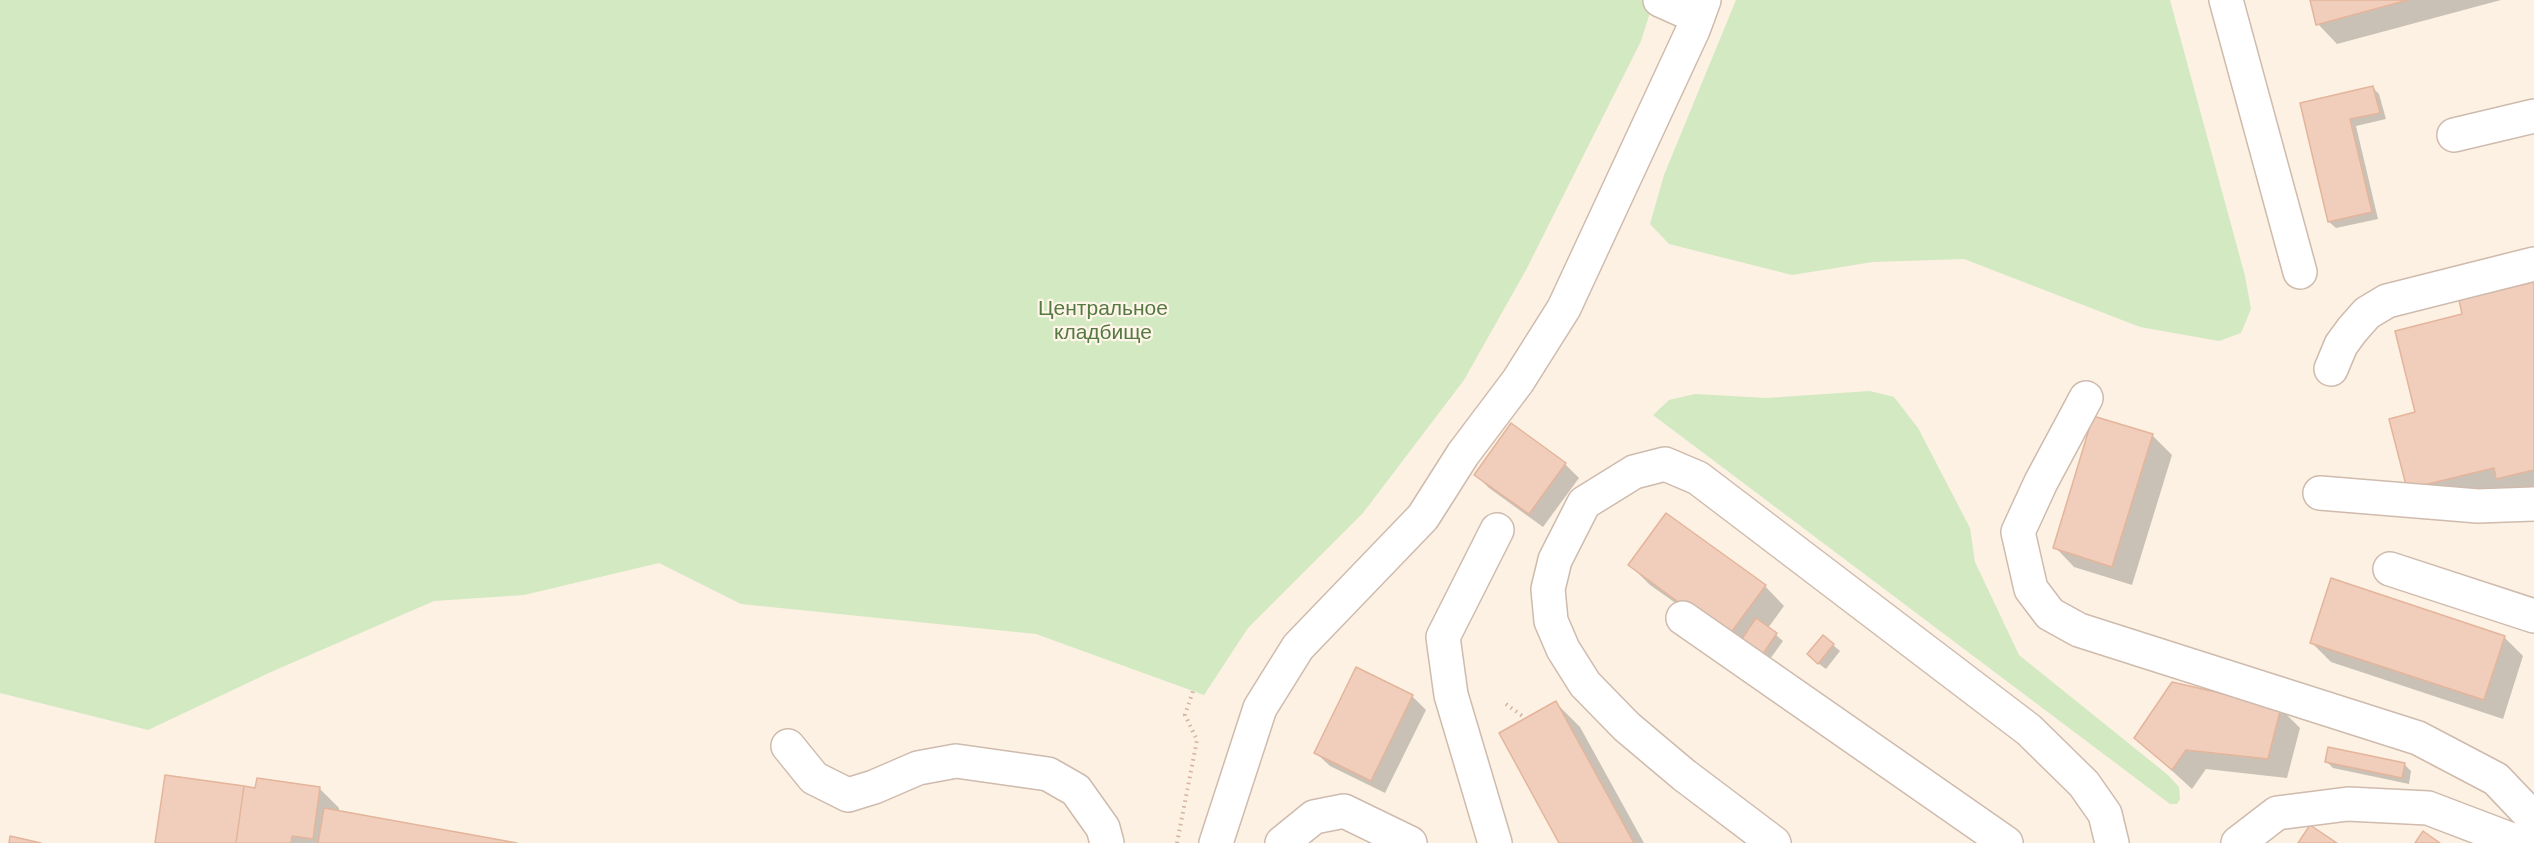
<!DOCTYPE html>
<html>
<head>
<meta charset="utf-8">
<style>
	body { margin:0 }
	canvas { display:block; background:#fcf1e3 }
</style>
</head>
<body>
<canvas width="2534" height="843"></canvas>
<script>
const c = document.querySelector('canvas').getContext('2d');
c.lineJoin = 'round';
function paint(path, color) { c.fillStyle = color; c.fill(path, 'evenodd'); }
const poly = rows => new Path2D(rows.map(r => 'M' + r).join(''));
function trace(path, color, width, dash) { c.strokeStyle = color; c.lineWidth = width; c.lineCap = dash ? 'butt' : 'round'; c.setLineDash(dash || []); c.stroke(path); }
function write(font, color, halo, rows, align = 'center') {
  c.font = font + ' Barlow,sans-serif'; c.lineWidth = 4.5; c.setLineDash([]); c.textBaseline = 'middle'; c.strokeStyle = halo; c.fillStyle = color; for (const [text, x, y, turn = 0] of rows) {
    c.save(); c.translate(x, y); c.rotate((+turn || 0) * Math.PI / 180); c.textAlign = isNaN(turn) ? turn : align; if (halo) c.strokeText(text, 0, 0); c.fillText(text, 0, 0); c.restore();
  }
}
paint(poly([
	[0,0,1654,0,1641,41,1526,270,1464,380,1363,513,1248,628,1204,695,1036,634,741,604,659,563,524,595,434,601,271,672,148,730,0,693],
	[1736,0,2170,0,2245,276,2251,309,2241,333,2219,341,2140,327,1964,259,1873,262,1792,275,1669,244,1650,224,1664,175],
	[1870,391,1894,397,1918,428,1970,528,1975,562,2019,655,2168,775,2179,787,2180,799,2177,804,2170,804,1653,415,1669,400,1695,394,1766,398]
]), '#d3e9c2');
paint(poly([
	[2311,0,2501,0,2337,44,2318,24],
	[2373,88,2379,94,2386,119,2356,126,2378,219,2336,228,2329,222,2302,104],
	[2534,283,2534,500,2408,488,2417,413,2464,315],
	[2152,435,2172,455,2132,585,2074,567,2055,547],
	[1565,464,1579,478,1543,527,1489,488,1476,475],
	[1630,565,1765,586,1784,606,1768,628,1783,641,1765,666,1650,585],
	[2504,637,2523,656,2503,719,2331,662,2311,642],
	[1833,645,1840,651,1826,669,1815,661],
	[1412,696,1426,710,1385,793,1330,766,1316,753],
	[1556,703,1580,727,1644,843,1561,843],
	[2280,708,2300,728,2287,778,2206,769,2192,789,2136,738],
	[2326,761,2404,764,2411,771,2409,784,2333,768],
	[320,789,339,808,339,812,509,843,156,843,256,790]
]), '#0003');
const building = poly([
	[2310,0,2408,0,2316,25,2310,0],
	[2373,86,2380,113,2350,119,2372,212,2328,222,2300,103,2373,86],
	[2534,282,2534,470,2496,479,2494,468,2407,489,2389,419,2415,412,2395,331,2462,314,2459,300,2534,282],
	[2093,416,2153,434,2112,567,2053,548,2093,416],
	[1511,423,1566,463,1529,514,1474,475,1511,423],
	[1666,513,1766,585,1727,638,1628,565,1666,513],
	[2331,578,2505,636,2484,700,2310,643,2331,578],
	[1756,618,1777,633,1758,661,1737,646,1756,618],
	[1823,635,1834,644,1818,664,1807,654,1823,635],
	[1356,667,1413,695,1371,781,1314,753,1356,667],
	[2172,682,2281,707,2268,759,2186,750,2172,770,2134,738,2172,682],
	[1556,701,1634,843,1559,843,1499,733,1556,701],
	[2328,747,2405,763,2402,778,2325,762,2328,747],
	[165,775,244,786,236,843,155,843,165,775],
	[257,778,320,787,313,839,292,836,291,843,236,843,244,786,255,788,257,778],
	[324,808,517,843,318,843,324,808],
	[2310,825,2337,843,2298,843,2310,825],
	[2423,831,2440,843,2415,843,2423,831],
	[10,836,41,843,9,843,10,836]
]);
paint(building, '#f1cebb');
trace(building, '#e4b49b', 1.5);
const minor = poly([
	[1660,0,1698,17],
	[2226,0,2300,272],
	[2454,135,2534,116],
	[2331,369,2341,345,2352,330,2367,313,2387,301,2534,264],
	[2086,398,2041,482,2018,532,2031,589,2050,614,2079,630,2418,738,2496,779,2534,819],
	[2320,493,2478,506,2534,504],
	[2390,569,2534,616],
	[1683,618,2006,843],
	[788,746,814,778,848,795,874,787,918,768,956,761,1048,774,1076,790,1103,828,1107,843],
	[1216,843,1260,708,1298,647,1423,517,1463,454,1518,381,1564,308,1693,30,1704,0],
	[1282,843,1314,817,1344,811,1410,843],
	[1495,843,1451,695,1443,637,1497,530],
	[1774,843,1684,775,1627,727,1585,684,1563,649,1551,621,1548,589,1555,560,1584,503,1634,472,1665,464,1698,478,2029,730,2084,784,2105,814,2112,843],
	[2238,843,2277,813,2348,804,2428,808,2520,843]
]);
trace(minor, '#cfbbad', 36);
trace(poly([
	[1506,704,1525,718],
	[1177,843,1197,740,1185,715,1193,691]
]), '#d6b29e', 4, [1.5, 4.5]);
trace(minor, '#fff', 33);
write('21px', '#547942', '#fff5e9', [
	["Центральное",1103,308],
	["кладбище",1103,332]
]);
</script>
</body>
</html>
